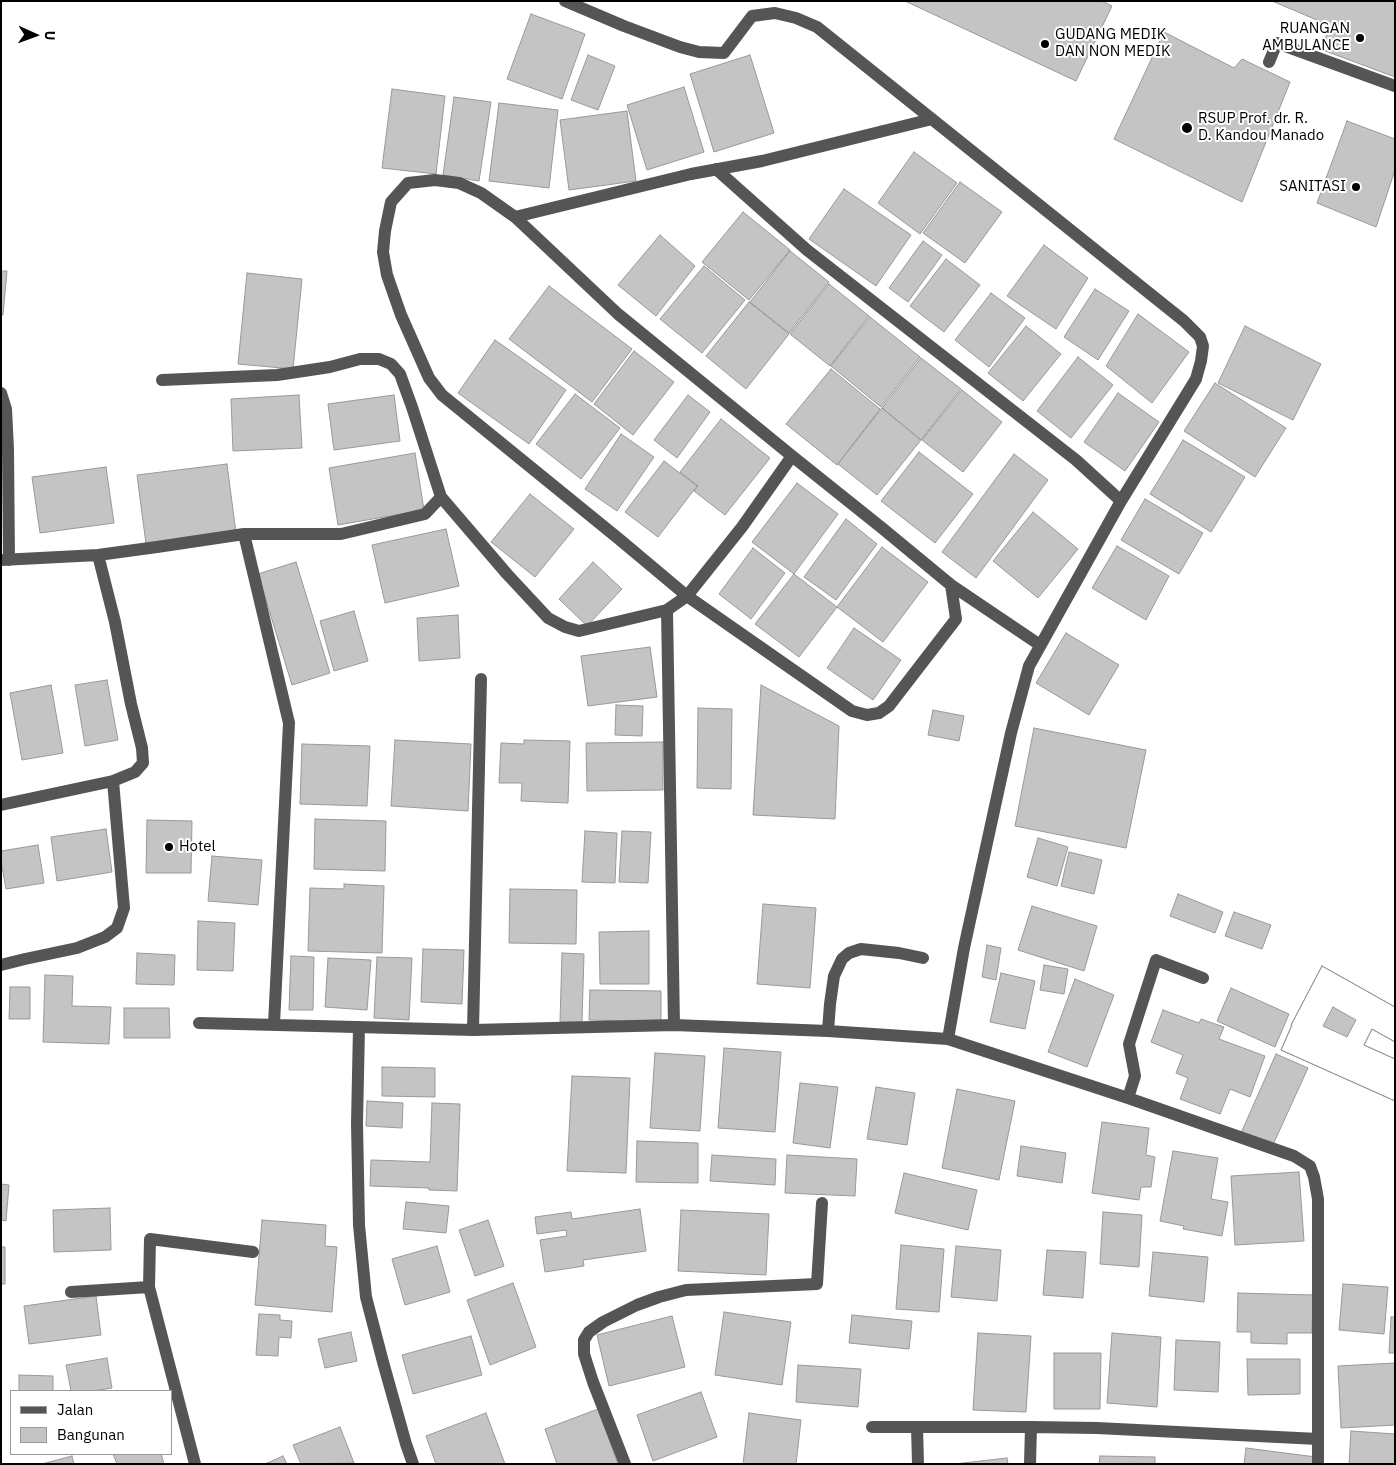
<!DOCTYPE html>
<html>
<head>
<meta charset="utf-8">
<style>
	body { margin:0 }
	#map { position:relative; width:1396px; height:1465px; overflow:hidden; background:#fff; font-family:"IBM Plex Sans",sans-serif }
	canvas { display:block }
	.frame { position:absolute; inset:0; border:2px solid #000; pointer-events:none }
	.legend { position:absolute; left:10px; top:1390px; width:162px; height:65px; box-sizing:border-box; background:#fff; border:1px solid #999; margin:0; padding:6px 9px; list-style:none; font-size:15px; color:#000 }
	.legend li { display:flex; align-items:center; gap:10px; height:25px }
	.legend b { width:25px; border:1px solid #999 }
	.north { position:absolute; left:10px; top:10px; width:50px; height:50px; -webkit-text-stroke:4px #fff; paint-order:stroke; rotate:92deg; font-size:14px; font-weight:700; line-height:20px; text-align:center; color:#000 }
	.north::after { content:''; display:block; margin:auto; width:18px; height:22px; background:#000; clip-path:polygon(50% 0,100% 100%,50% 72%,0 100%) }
</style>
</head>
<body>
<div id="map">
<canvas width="1396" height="1465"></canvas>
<div class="frame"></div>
<ul class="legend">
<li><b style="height:6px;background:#555"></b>Jalan</li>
<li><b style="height:14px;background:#c4c4c4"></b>Bangunan</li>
</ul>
<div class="north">U</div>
</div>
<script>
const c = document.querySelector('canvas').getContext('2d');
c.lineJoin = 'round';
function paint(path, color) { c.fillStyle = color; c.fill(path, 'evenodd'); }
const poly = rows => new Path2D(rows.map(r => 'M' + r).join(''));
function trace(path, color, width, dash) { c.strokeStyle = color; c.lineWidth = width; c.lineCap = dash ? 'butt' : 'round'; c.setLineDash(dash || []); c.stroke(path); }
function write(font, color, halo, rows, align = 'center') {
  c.font = font + ' "IBM Plex Sans",sans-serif'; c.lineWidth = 4; c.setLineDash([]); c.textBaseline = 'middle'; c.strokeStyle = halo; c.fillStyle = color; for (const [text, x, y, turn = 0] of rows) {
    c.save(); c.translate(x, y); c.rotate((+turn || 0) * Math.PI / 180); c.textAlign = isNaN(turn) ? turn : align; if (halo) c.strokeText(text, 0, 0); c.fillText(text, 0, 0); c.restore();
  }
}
const building = poly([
	[905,1,1102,1,1112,6,1076,81,905,1],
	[1272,1,1395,1,1395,77,1320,49,1331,26,1272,1],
	[531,14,585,34,562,99,507,79,531,14],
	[1164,32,1234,68,1242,59,1290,82,1242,202,1114,139,1164,32],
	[588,55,615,66,598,110,571,100,588,55],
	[750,55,774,133,714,152,690,74,750,55],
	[684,87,704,152,647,170,627,105,684,87],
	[392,89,445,96,436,174,382,168,392,89],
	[454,97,491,102,479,181,443,175,454,97],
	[499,103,558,110,549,188,489,181,499,103],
	[627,111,636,181,569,190,560,120,627,111],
	[1347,121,1395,139,1395,170,1376,227,1317,203,1347,121],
	[914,152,957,183,920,234,878,203,914,152],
	[960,182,1002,212,965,263,923,233,960,182],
	[844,189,911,235,876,286,809,239,844,189],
	[743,212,790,250,749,300,702,262,743,212],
	[660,235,695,266,656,316,618,285,660,235],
	[923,241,942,255,908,302,889,288,923,241],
	[1044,245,1088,278,1056,329,1007,296,1044,245],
	[790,251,829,282,789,333,750,302,790,251],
	[946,259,980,285,944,332,910,306,946,259],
	[704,266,745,300,702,353,660,319,704,266],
	[1,271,7,271,3,315,1,315,1,271],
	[247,273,302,279,293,369,238,364,247,273],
	[829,284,869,316,830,366,790,334,829,284],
	[549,286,632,349,592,402,509,339,549,286],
	[1095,289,1129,311,1098,360,1064,337,1095,289],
	[991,293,1025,318,989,367,955,340,991,293],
	[749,302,789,334,746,389,706,356,749,302],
	[1138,314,1189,352,1152,403,1106,366,1138,314],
	[870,317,920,357,881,407,831,366,870,317],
	[1026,326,1061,354,1023,401,988,373,1026,326],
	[1245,326,1321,364,1293,420,1218,383,1245,326],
	[495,340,566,390,529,444,458,393,495,340],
	[634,351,674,382,633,435,594,404,634,351],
	[1078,357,1113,385,1071,438,1037,411,1078,357],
	[921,358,961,389,921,440,882,408,921,358],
	[831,369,880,409,837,465,786,424,831,369],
	[1215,383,1286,428,1255,477,1184,431,1215,383],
	[962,390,1002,422,963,472,922,440,962,390],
	[1118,393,1159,422,1125,471,1084,442,1118,393],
	[575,394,620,428,581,479,536,444,575,394],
	[299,395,302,448,233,451,231,399,299,395],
	[394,395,400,441,334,450,328,404,394,395],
	[688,395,710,412,677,458,654,440,688,395],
	[882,408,921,440,877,495,838,464,882,408],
	[721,419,770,458,725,515,694,491,698,486,680,472,721,419],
	[621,434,654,457,617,511,585,489,621,434],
	[1183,440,1245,477,1211,532,1150,494,1183,440],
	[919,452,973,494,935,543,881,501,919,452],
	[415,453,424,510,338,525,329,468,415,453],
	[1014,454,1048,480,976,578,942,552,1014,454],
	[664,461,697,486,658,537,625,512,664,461],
	[227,464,236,533,146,544,137,475,227,464],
	[106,467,114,523,40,533,32,477,106,467],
	[797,483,838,514,794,574,752,542,797,483],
	[530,494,574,529,535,577,491,542,530,494],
	[1145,499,1203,533,1179,574,1121,540,1145,499],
	[1033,512,1078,549,1038,598,993,561,1033,512],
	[846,519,877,544,836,600,804,577,846,519],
	[446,529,459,586,385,603,372,545,446,529],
	[1117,546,1169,576,1146,620,1092,588,1117,546],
	[882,547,928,582,883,642,837,607,882,547],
	[753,548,785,573,751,619,719,594,753,548],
	[296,562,330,673,292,685,258,574,296,562],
	[593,562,622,589,587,626,559,599,593,562],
	[794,574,837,607,799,657,755,624,794,574],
	[354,611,368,661,334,671,320,621,354,611],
	[458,615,460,658,419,661,417,618,458,615],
	[854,628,901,660,873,700,827,668,854,628],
	[1066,633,1119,665,1089,715,1036,683,1066,633],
	[650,647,657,697,588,706,581,656,650,647],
	[107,680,118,740,85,746,75,685,107,680],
	[51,685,63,753,22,760,10,693,51,685],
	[761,685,839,726,835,819,753,815,761,685],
	[616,705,643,706,642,736,615,735,616,705],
	[698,708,732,709,731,789,697,788,698,708],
	[933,710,964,716,959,741,928,735,933,710],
	[1034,728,1146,750,1126,848,1015,826,1034,728],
	[395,740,471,744,468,811,391,806,395,740],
	[524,740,570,741,568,803,521,801,522,783,499,783,501,743,524,744,524,740],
	[663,742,663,790,587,791,586,743,663,742],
	[302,744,370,746,367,806,300,804,302,744],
	[315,819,386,821,385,871,314,869,315,819],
	[147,820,192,821,191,873,146,873,147,820],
	[106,829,112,872,57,881,51,837,106,829],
	[585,831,617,833,615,883,582,882,585,831],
	[622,831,651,832,648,883,619,882,622,831],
	[1038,838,1068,847,1057,886,1027,877,1038,838],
	[38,845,44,883,6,889,1,861,1,851,38,845],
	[1069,852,1102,860,1094,894,1061,886,1069,852],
	[212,856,262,860,258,905,208,901,212,856],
	[344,884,384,886,382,953,308,951,310,888,344,889,344,884],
	[510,889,577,890,576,944,509,943,510,889],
	[1178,894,1223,912,1215,933,1170,916,1178,894],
	[763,904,816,908,810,988,757,984,763,904],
	[1032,906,1097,926,1084,971,1018,950,1032,906],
	[1234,912,1271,925,1262,949,1225,936,1234,912],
	[198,921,235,923,233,971,197,970,198,921],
	[649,931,649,984,600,984,599,932,649,931],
	[987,945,1001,948,996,980,982,977,987,945],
	[423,949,464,950,462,1004,421,1002,423,949],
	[137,953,175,955,174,985,136,984,137,953],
	[562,953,584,954,582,1022,560,1022,562,953],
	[291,956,314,957,313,1010,289,1010,291,956],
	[377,957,412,958,409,1020,374,1018,377,957],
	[328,958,371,960,367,1010,325,1007,328,958],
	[1044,965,1068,969,1064,994,1040,990,1044,965],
	[1322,966,1395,1007,1395,1042,1372,1029,1364,1045,1395,1059,1395,1101,1281,1050,1292,1025,1291,1025,1322,966],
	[1333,1007,1356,1020,1347,1037,1323,1026,1333,1007],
	[1322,966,1395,1007,1395,1042,1372,1029,1364,1045,1395,1059,1395,1101,1281,1050,1292,1025,1291,1025,1322,966],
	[1001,973,1035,981,1025,1029,990,1022,1001,973],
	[45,975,73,976,72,1006,111,1007,109,1044,43,1042,45,975],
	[1075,979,1114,995,1087,1067,1048,1052,1075,979],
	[10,987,30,987,30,1019,9,1019,10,987],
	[1231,988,1289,1014,1275,1047,1217,1021,1231,988],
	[590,990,661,991,661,1022,589,1020,590,990],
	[124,1008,169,1008,170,1038,124,1038,124,1008],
	[1163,1010,1199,1023,1201,1019,1224,1027,1219,1039,1265,1056,1250,1097,1230,1089,1220,1114,1180,1099,1188,1078,1176,1073,1183,1055,1151,1042,1163,1010],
	[724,1048,781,1052,775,1132,718,1128,724,1048],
	[655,1053,705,1056,700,1131,650,1128,655,1053],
	[1276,1054,1308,1068,1272,1147,1241,1133,1276,1054],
	[382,1067,435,1068,435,1097,382,1096,382,1067],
	[572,1076,630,1078,626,1173,567,1171,572,1076],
	[800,1083,838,1087,830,1148,793,1143,800,1083],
	[876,1087,915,1093,907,1145,867,1139,876,1087],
	[957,1089,1015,1101,999,1180,942,1168,957,1089],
	[367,1101,403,1103,402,1128,366,1126,367,1101],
	[432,1103,460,1104,457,1191,429,1190,429,1188,370,1186,371,1160,430,1162,432,1103],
	[1102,1122,1149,1128,1146,1155,1155,1157,1151,1187,1141,1187,1139,1200,1092,1193,1102,1122],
	[637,1141,698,1143,698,1183,636,1182,637,1141],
	[1021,1146,1066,1153,1062,1183,1017,1176,1021,1146],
	[1173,1151,1218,1158,1211,1199,1228,1202,1222,1236,1183,1229,1184,1226,1160,1221,1173,1151],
	[712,1155,776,1159,775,1185,710,1181,712,1155],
	[787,1155,857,1159,855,1196,785,1193,787,1155],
	[1299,1172,1304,1241,1235,1245,1231,1176,1299,1172],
	[904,1173,977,1190,968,1230,895,1213,904,1173],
	[1,1184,9,1185,6,1221,1,1220,1,1184],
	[406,1202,449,1206,446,1233,403,1229,406,1202],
	[110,1208,111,1250,54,1252,53,1210,110,1208],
	[640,1209,646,1251,583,1260,584,1266,545,1272,540,1240,567,1236,566,1230,537,1234,535,1217,571,1212,572,1219,640,1209],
	[681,1210,769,1214,766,1275,678,1271,681,1210],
	[1103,1212,1142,1215,1139,1267,1100,1264,1103,1212],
	[262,1220,326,1225,325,1246,337,1247,332,1312,255,1305,262,1220],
	[488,1220,504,1266,475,1276,459,1230,488,1220],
	[901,1245,944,1249,939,1312,896,1309,901,1245],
	[437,1246,450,1292,405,1305,392,1259,437,1246],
	[956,1246,1001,1250,997,1301,951,1297,956,1246],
	[1,1247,5,1247,5,1284,1,1284,1,1247],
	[1047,1250,1086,1252,1083,1298,1043,1295,1047,1250],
	[1153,1252,1208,1257,1204,1302,1149,1296,1153,1252],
	[513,1283,536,1347,490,1365,467,1300,513,1283],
	[1343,1284,1388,1287,1384,1334,1339,1330,1343,1284],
	[1238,1293,1313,1295,1312,1333,1287,1333,1287,1344,1251,1343,1251,1332,1237,1332,1238,1293],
	[96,1296,101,1335,29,1344,24,1306,96,1296],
	[724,1312,791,1322,782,1385,715,1375,724,1312],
	[259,1314,280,1315,280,1320,292,1321,291,1338,279,1337,278,1356,256,1355,259,1314],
	[852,1315,912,1321,909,1349,849,1343,852,1315],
	[672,1316,685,1367,609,1386,597,1335,672,1316],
	[1391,1317,1395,1317,1395,1353,1389,1353,1391,1317],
	[351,1332,357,1361,325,1368,318,1339,351,1332],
	[978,1333,1031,1336,1026,1412,973,1410,978,1333],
	[1112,1333,1161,1337,1157,1407,1107,1403,1112,1333],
	[471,1336,482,1375,413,1394,402,1355,471,1336],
	[1176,1340,1220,1342,1218,1392,1174,1390,1176,1340],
	[1054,1353,1101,1353,1100,1409,1054,1409,1054,1353],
	[107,1358,112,1388,93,1391,71,1391,66,1365,107,1358],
	[1247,1359,1300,1359,1300,1394,1248,1395,1247,1359],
	[1395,1363,1395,1425,1341,1428,1338,1366,1395,1363],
	[798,1365,861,1369,858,1407,796,1402,798,1365],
	[19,1375,53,1376,53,1391,19,1391,19,1375],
	[701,1392,717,1437,653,1461,637,1415,701,1392],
	[598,1409,618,1464,557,1464,545,1429,598,1409],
	[486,1413,505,1464,436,1464,426,1436,486,1413],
	[749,1413,801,1420,796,1464,743,1464,749,1413],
	[340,1427,354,1463,301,1464,293,1445,340,1427],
	[1351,1431,1395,1434,1395,1464,1349,1464,1351,1431],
	[1246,1448,1316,1457,1315,1464,1244,1464,1246,1448],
	[113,1454,161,1454,164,1464,117,1464,113,1454],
	[72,1456,74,1464,42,1464,72,1456],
	[283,1456,287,1464,265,1464,283,1456],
	[1100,1456,1155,1457,1155,1464,1099,1464,1100,1456],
	[1007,1458,1008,1464,954,1464,1007,1458]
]);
paint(building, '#c4c4c4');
trace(building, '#999', 1);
trace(poly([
	[565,1,624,26,680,47,699,52,724,53,752,16,775,13,796,18,817,27,1184,321,1200,337,1203,346,1201,361,1196,379,1121,501,1029,666,1011,733,964,948,948,1039,1128,1098,1294,1156,1310,1166,1314,1177,1318,1199,1318,1464],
	[1269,62,1277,43,1395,86],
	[932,119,762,161,691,174,515,217,481,193,459,183,435,180,408,183,391,202,385,231,383,252,387,275,401,315,429,378,442,395,619,539,687,596,852,711,867,715,879,713,889,706,956,619,951,585],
	[716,169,807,250,1076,460,1121,501],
	[515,217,618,314,792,456,882,528,951,585,1040,645],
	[162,380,277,375,330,367,360,359,379,359,391,364,400,374,412,407,441,497],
	[1,393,6,409,8,449,9,560],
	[244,534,289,723,274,1024],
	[1,560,98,555,157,547,244,534,341,534,425,514,441,497,507,574,548,618,565,627,579,631,667,610,687,596,742,527,792,456],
	[667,610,674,1025],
	[1,805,113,781,135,772,143,763,142,748,131,704,115,622,98,555],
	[1,965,25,959,77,948,105,937,117,928,124,908,113,781],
	[199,1023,473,1030,674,1025,828,1031,948,1039],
	[359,1027,357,1123,359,1225,366,1297,383,1362,406,1444,413,1464],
	[473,1030,481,679],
	[828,1031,830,1004,834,976,842,959,849,953,861,949,899,953,923,958],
	[1128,1098,1135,1076,1129,1044,1156,960,1203,978],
	[71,1292,149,1287],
	[872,1427,1031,1427,1030,1464],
	[917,1427,918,1464],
	[1031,1427,1097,1428,1318,1439],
	[195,1464,149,1287,150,1239,253,1252],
	[625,1464,593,1382,584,1354,584,1340,589,1332,603,1322,637,1305,659,1297,686,1290,817,1284,822,1203]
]), '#555', 12);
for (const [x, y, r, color] of [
	[1360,38,5,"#000"],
	[1045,44,5,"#000"],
	[1187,128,6,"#000"],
	[1356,187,5,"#000"],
	[169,847,5,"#000"]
]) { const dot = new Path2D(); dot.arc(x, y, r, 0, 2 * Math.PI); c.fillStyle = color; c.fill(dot); trace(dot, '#fff', 2); }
write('15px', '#000', '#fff', [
	["RUANGAN",1350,29,"right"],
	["AMBULANCE",1350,46,"right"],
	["GUDANG MEDIK",1055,35],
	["DAN NON MEDIK",1055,52],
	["RSUP Prof. dr. R.",1198,119],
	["D. Kandou Manado",1198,136],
	["SANITASI",1346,187,"right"],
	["Hotel",179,847]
], 'left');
</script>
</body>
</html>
